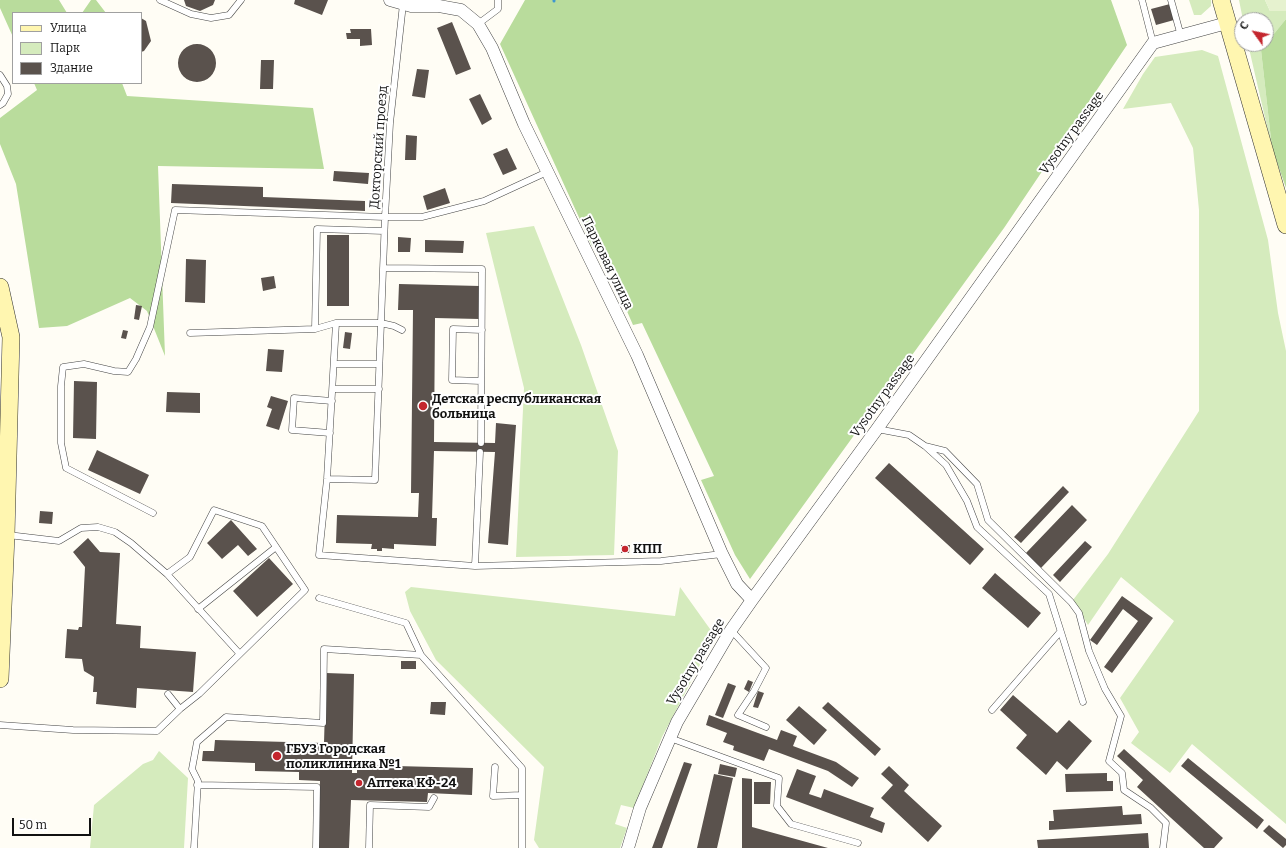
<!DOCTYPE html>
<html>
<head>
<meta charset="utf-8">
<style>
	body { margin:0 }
	#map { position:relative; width:1286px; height:848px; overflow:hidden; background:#fffdf5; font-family:Bitter,serif }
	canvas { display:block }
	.legend { position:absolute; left:12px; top:12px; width:130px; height:72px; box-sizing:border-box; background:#fff; border:1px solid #a0a0a0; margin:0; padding:5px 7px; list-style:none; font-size:12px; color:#111 }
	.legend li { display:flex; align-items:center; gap:8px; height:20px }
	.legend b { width:20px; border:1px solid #a0a0a0 }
	.north { position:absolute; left:1234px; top:12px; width:40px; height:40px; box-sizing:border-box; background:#fff; border:1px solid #a0a0a0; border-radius:50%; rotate:303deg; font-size:11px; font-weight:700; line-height:16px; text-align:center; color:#111 }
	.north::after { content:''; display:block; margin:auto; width:14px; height:18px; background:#c4262e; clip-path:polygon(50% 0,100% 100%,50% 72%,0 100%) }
	.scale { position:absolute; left:12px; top:818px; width:79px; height:18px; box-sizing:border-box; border:2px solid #111; border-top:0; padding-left:5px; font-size:12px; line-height:14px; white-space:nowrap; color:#111; -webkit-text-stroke:3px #fff; paint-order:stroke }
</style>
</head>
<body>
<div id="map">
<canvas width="1286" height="848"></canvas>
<ul class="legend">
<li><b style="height:5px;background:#fff6b0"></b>Улица</li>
<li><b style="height:11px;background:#d5ebbd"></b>Парк</li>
<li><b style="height:11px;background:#5a524d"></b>Здание</li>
</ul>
<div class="north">С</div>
<div class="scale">50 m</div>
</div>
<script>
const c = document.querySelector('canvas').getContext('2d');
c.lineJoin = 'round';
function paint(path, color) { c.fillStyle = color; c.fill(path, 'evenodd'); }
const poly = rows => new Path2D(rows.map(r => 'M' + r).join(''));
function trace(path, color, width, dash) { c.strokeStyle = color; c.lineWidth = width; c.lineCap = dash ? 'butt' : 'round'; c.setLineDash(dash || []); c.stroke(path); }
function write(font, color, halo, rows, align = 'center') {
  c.font = font + ' Bitter,serif'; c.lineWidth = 4; c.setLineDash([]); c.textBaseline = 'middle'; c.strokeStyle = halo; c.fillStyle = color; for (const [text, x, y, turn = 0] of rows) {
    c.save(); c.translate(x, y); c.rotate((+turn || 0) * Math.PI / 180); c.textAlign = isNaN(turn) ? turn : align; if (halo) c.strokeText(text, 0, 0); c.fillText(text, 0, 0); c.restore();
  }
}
paint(poly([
	[1189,0,1211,0,1211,6,1201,15,1194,15],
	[1239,0,1265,0,1270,11,1286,11,1286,19,1266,44,1266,20,1243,20],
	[1248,44,1266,44,1261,50,1272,148],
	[1202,50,1218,56,1268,240,1278,313,1286,351,1286,824,1192,744,1170,773,1131,743,1139,732,1120,698,1174,621,1121,577,1088,625,1073,600,1108,554,1199,411,1199,210,1193,148,1171,103,1123,109,1143,74,1155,57],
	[534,226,581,345,618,451,614,555,516,557,524,388,486,233],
	[411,587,675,616,680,587,715,636,662,737,634,808,621,805,615,824,627,828,620,848,539,848,534,840,544,767,436,660,410,611,405,592],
	[159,751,188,778,184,848,90,848,94,805,143,764,153,760]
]), '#d5ebbd');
paint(poly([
	[0,0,59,0,67,13,13,13,13,37,0,8],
	[91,0,96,0,106,13,82,13],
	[525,0,1111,0,1127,45,1004,228,750,579,735,555,701,480,714,476,642,323,633,325,623,302,627,300,602,243,592,246,500,44],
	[1286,19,1286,188,1272,148,1261,50],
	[34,83,122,83,127,96,313,108,324,169,158,166,165,356,147,311,130,298,67,326,39,328,16,184,0,144,0,118,37,90]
]), '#b9dc9c');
paint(poly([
	[1265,0,1286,0,1286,11,1270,11]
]), '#e6f2cf');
trace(poly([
	[554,1,554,0]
]), '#3f96cf', 3);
paint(poly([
	[184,0,215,0,213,5,200,11,186,6],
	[295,0,328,0,322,15,294,4],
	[1170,4,1174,20,1156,25,1151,9],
	[141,18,146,21,151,41,144,51,141,52],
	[452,22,471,69,456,75,437,28],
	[350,29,371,29,372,45,360,46,360,39,347,39,346,33,351,33],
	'178 63a19 19 0 1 1 38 0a19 19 0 1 1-38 0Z',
	[261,60,274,60,273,89,260,89],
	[417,69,429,70,425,98,412,96],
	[480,94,492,119,482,125,469,99],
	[406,135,417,136,416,160,405,160],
	[507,148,517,169,503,175,493,154],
	[334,171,369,173,368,184,333,181],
	[172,184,263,187,263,197,365,201,365,211,171,203],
	[445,188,450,203,427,210,423,196],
	[327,235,349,235,349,306,327,306],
	[398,237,411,238,410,252,398,252],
	[425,240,464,241,463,253,425,252],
	[186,259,206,260,205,303,185,302],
	[274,276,276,288,263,291,261,278],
	[399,284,480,286,479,319,435,318,434,442,495,443,496,423,516,425,508,545,488,543,495,452,434,451,432,518,437,518,436,546,394,544,394,549,382,548,382,551,377,551,377,549,371,549,372,544,336,543,337,515,418,517,419,493,411,493,413,310,398,310],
	[136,305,142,306,139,320,134,319],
	[123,330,128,331,126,339,121,338],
	[345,332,352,333,350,349,343,348],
	[268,349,284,350,282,372,266,371],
	[74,381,97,382,96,439,73,438],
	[167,392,200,393,200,413,166,412],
	[271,396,288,401,279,430,266,426,272,409,267,407],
	[97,450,149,475,140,494,88,470],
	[889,463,984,549,970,565,875,478],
	[1063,486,1069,492,1021,543,1014,537],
	[1072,505,1087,520,1041,568,1026,553],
	[40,511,53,512,52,524,39,523],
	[231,520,257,549,248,556,238,545,222,559,207,543],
	[88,538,100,552,120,553,116,624,141,626,140,648,196,652,193,692,137,688,136,708,96,704,97,692,93,692,94,677,84,671,82,659,65,658,67,629,78,630,79,627,82,627,85,567,73,552],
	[1085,541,1092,547,1060,582,1053,575],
	[621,545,630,545,629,553,621,553],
	[269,558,293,584,257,617,233,591],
	[995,573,1041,613,1028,628,982,588],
	[1122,596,1153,618,1112,673,1104,667,1138,621,1123,609,1097,645,1090,640],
	[401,661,416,661,416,669,401,669],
	[326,673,354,674,352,773,357,773,357,765,473,768,472,795,428,793,427,802,351,800,349,848,318,848,320,781,299,780,299,772,255,771,255,763,202,761,203,751,214,751,215,740,324,743],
	[748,680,753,682,749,692,744,689],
	[728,683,736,686,723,718,715,715],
	[758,691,764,693,758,708,753,707],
	[1013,695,1057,733,1069,720,1092,741,1067,770,1057,761,1046,775,1016,748,1027,735,1000,710],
	[431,702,446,702,445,715,430,714],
	[828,702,881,749,875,756,822,708],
	[799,706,827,730,814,745,786,720],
	[709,715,777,740,781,730,797,736,793,746,836,762,859,778,852,787,828,771,769,749,764,761,733,750,734,746,723,742,727,733,706,725],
	[1124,749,1223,838,1214,848,1204,848,1137,787,1143,780,1117,756],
	[1188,758,1264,820,1257,829,1181,766],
	[684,762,692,764,662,848,652,848],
	[720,764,737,768,735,777,718,774],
	[889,766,909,785,904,791,942,826,928,842,881,798,893,785,881,774],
	[797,769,816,776,809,794,821,798,824,789,874,808,870,817,885,823,882,833,786,797],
	[1107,773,1107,781,1113,781,1113,791,1066,792,1065,774],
	[714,774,733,778,717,848,697,848],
	[742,778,752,779,752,827,828,848,742,848],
	[754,782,771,782,770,804,754,804],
	[1122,806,1123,815,1141,814,1142,824,1049,830,1049,821,1054,821,1053,810],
	[1269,825,1286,839,1286,845,1283,848,1263,831],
	[1148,833,1149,848,1038,848,1037,840]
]), '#5a524d');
const service = poly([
	[160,0,191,14,211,18,229,15,241,0],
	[1142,0,1153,43],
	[1171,0,1181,36],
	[403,4,390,123,385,217,422,217,484,201,547,172],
	[478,24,498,9,498,0],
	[0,75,7,86,8,94,3,103,0,105],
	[383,268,482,269,481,443],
	[336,323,327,479,319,555,475,566,661,561,722,554],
	[315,329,317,229,384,231],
	[190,333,315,329,336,323,381,323,394,326,402,330],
	[334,364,379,364],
	[481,381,452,380,453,329,482,330],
	[333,389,379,389],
	[877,429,909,435,925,446,946,465,967,501,977,527,1049,594,1083,702],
	[330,433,292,430,294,398,332,401],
	[925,446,945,451,977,484,988,520,1071,602,1079,613,1089,651,1105,689,1121,716,1109,761,1122,773,1124,790,1151,808,1166,823,1163,848],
	[153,513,66,468,61,443,61,386,63,367,84,364,114,371,128,372,136,359,150,327,175,210,385,217,375,480,327,479],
	[8,535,59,541,81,528,98,527,115,532,131,543,167,574,239,653],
	[475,566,480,452],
	[319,598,406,623,421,655,522,768,522,848],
	[198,609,276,547],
	[731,630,766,668,754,691,738,715,766,727],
	[168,694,180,709],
	[992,710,1060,632],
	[0,725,73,730,157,731,180,709,199,694,305,590,262,526,214,510,190,557,167,574],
	[670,738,779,778,777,806,791,824,858,843],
	[495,767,493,796,522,795],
	[197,785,317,787,316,848],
	[194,848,198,781,192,769,197,742,226,717,323,723,324,649,421,655],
	[369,848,370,805,429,807,434,798]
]);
const minor = poly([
	[390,0,411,6,439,6,461,10,478,24,492,48,524,124,637,355,722,554,737,584,752,600],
	[628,848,640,808,677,722,731,630,752,600,877,429,1153,43,1227,23]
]);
const secondary = poly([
	[1221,0,1286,225],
	[0,287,11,337,6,535,0,679]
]);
trace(service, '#444', 7);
trace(minor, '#444', 13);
trace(secondary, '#333', 18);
trace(service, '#fff', 6);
trace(minor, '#fff', 12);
trace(secondary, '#fff6b0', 17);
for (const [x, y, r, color] of [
	[423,406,5,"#c4262e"],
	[625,549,4,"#c4262e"],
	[277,756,5,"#c4262e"],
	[359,783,4,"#c4262e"]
]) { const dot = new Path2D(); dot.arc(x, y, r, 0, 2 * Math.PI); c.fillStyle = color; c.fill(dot); trace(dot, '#fff', 1.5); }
write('13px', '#111', '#fff', [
	["Vysotny passage",1072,133,-54],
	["Докторский проезд",379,147,-86],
	["Парковая улица",607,263,64],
	["Vysotny passage",883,396,-54],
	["Vysotny passage",696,662,-59]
]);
write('bold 13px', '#111', '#fff', [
	["Детская республиканская",432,399],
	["больница",432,414],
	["КПП",633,549],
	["ГБУЗ Городская",286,749],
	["поликлиника №1",286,764],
	["Аптека КФ-24",367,783]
], 'left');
</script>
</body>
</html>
